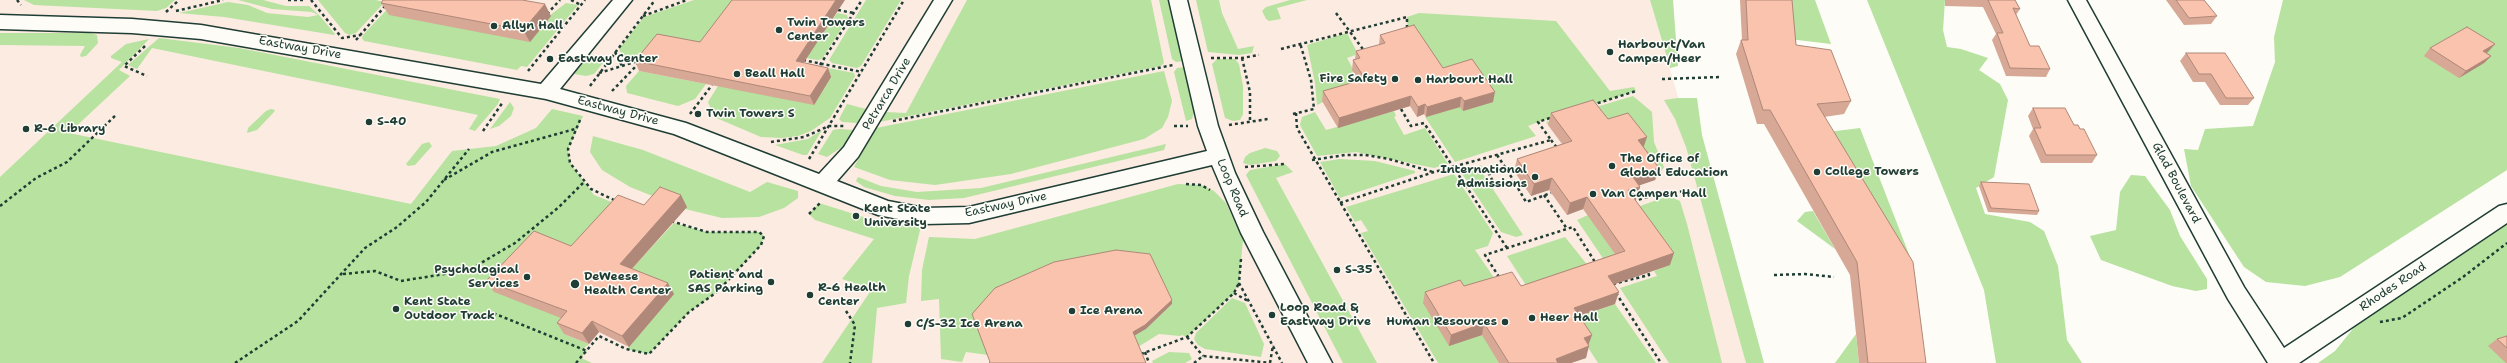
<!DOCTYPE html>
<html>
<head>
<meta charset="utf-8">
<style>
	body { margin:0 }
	canvas { display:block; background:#fdfcf7 }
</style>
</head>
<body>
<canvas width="2507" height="363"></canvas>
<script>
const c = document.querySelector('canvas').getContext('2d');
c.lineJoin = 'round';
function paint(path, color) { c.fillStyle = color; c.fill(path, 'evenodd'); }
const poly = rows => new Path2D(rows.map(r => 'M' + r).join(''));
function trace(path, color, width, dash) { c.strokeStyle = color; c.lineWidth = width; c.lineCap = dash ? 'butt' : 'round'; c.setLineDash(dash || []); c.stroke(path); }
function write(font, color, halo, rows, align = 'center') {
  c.font = font + ' "Shantell Sans",sans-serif'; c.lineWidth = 3; c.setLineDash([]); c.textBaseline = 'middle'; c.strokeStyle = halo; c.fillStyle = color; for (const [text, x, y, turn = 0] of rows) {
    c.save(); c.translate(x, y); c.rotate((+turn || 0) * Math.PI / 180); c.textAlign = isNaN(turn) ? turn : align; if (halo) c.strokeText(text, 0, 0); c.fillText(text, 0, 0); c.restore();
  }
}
paint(poly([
	[0,0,1650,0,1755,363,0,363]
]), '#fcebe1');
paint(poly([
	[24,0,175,0,166,8,157,11,34,5],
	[238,0,263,0,286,6,309,6,319,15,335,34,334,35,224,17,179,13,228,2,248,5,267,13,308,17,318,15,312,12,272,9],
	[318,0,376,0,383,2,383,4,356,33,350,35,345,33],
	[396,0,549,16,566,3,578,5,527,67,521,66,517,70,364,41,362,38,363,35],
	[694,0,742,0,740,32,625,61,619,49,644,17],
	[866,0,901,0,861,66,857,68,832,63,829,60],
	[967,0,1151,0,1164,63,1161,66,879,122,885,112,906,113],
	[1159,0,1170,0,1183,61,1176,62,1172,59],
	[1196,0,1219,0,1222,13,1238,49,1254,46,1252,53,1239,55,1208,52],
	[1290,0,1307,0,1277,8,1281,19,1269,21,1266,19,1262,11,1266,7],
	[1650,0,1673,0,1678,66,1670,68],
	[1786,0,1815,0,1831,44,1789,39],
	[1867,0,1945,0,1943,30,1947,47,1961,49,1988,58,1979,70,2000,84,2008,100,1994,177,1976,188,1985,214,2030,222,2044,231,2058,266,2067,340,2082,363,1996,363,1984,290],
	[2283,0,2507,0,2507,170,2340,277,2305,286,2266,282,2244,267,2191,186,2184,149,2198,150,2205,129,2253,126,2275,62,2274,37],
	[837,13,847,15,848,18,822,59,817,60,753,48,815,45],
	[1419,13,1556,21,1610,91,1634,87,1636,91,1538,122,1528,126,1536,136,1455,162,1425,117,1446,111,1441,78,1408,37,1407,17],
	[0,33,90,33,97,35,98,43,86,56,81,57,80,55,85,46,0,45],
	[1347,33,1358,54,1347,58,1361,84,1317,105,1315,83,1307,45],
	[159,38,239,48,500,99,498,104,475,131,469,129,478,115,152,48,137,69,128,65],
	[149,39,119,70,130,76,69,133,411,204,452,151,496,146,536,128,552,109,583,116,568,149,570,163,594,195,624,207,574,322,564,334,589,344,584,348,587,351,581,358,592,363,0,363,0,177,122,62,111,58,111,56,126,44],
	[589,54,607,58,594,74,586,76,574,74],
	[1217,59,1235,59,1239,64,1243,86,1243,114,1240,120,1233,121,1225,118,1212,64],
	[1185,67,1195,109,1192,119,1186,121,1174,72,1177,68],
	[828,68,854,73,855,76,830,118,811,131,798,136,782,138,761,137,714,117,708,102,718,86,819,75],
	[639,71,706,84,695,99,678,106,627,93,626,86],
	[1164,71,1172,101,1168,117,1162,128,1144,139,1011,174,935,185,890,180,854,167,876,128],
	[1633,96,1652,112,1654,142,1664,167,1655,180,1634,152,1548,125,1546,122],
	[1678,98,1697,98,1702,135,1764,363,1746,363,1686,147,1675,119,1664,100],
	[510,102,514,108,511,116,499,126,490,129],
	[847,104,866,109,857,123,842,122,839,119],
	[271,109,275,110,274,112,257,130,247,133,248,128,266,111],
	[1394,111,1396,116,1394,117,1404,135,1425,128,1448,164,1434,168,1356,152,1317,156,1300,125,1302,117,1315,112,1326,130],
	[1860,128,1912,262,1820,133],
	[839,129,854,130,845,145,827,157,818,154,833,130],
	[822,130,807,155,803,155,775,145,808,139],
	[593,136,643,150,750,192,767,182,798,191,798,198,784,208,759,217,722,218,685,209,630,187,602,170,590,152],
	[429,142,432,146,415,165,408,166,406,164,422,144],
	[1166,144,1164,150,964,198,929,200,895,196,864,187,856,181,858,177,881,186,917,192,981,188],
	[1265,148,1277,151,1280,156,1276,161,1250,165,1243,163,1245,157,1250,153],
	[1340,159,1375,161,1415,171,1415,173,1340,198,1320,162],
	[1285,164,1293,172,1276,178,1377,363,1343,363,1246,175,1250,170],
	[1481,165,1486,172,1483,174,1523,235,1516,237,1501,232,1461,172],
	[1454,174,1493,233,1488,246,1475,250,1499,285,1483,334,1499,363,1438,363,1361,233,1368,231,1361,220,1355,222,1346,207],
	[2131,175,2145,176,2170,210,2180,236,2207,279,2207,289,2196,291,2172,286,2101,260,2090,236,2116,230,2120,192],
	[1178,184,1201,185,1214,191,1226,203,1243,240,1239,283,1234,293,1187,337,1182,335,1180,336,1159,334,1138,347,1134,336,1146,329,1172,304,988,355,966,352,962,362,941,359,939,299,921,301,922,270,929,237,975,239],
	[1668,196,1680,201,1687,224,1722,363,1669,363,1620,288,1657,276,1654,271,1669,265,1629,210],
	[819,203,892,226,921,226,909,276,906,303,877,308,872,363,822,363,872,289,842,279,874,239,815,220,809,214],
	[2507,209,2507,363,2318,363,2335,351,2381,294],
	[1813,211,1835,249,1797,221,1805,212],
	[1588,215,1627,271,1615,276,1577,220],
	[674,223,707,232,759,232,764,236,761,245,717,292,689,312,649,354,626,349,629,347,626,275],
	[1565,237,1593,272,1531,293,1507,256],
	[1232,298,1245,303,1264,344,1261,357,1205,349,1198,345,1194,339,1196,333],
	[1615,304,1656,363,1598,363,1570,319],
	[1856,334,1859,363,1835,363],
	[1169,352,1189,353,1192,359,1185,363,1153,363,1152,361]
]), '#b7e29f');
const minor = poly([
	[613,0,632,0,560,89,686,123,819,174,844,147,934,0,952,0,858,157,837,181,888,201,924,208,969,207,1207,151,1198,126,1169,0,1187,0,1218,126,1235,173,1263,232,1332,363,1308,363,1241,233,1212,165,969,223,924,224,878,215,674,134,546,99,201,39,132,33,0,29,0,15,132,19,201,25,541,84,613,0],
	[2068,0,2086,0,2244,287,2284,348,2499,206,2507,204,2507,223,2299,363,2268,363,2228,299,2068,0]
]);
trace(minor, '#1f3d34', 3);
trace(poly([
	[17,0,21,5],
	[288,0,303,0],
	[311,0,342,38,361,35],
	[571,0,581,5],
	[838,10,854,13],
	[176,11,223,0],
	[166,12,179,0],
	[1336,13,1365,52],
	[547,14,560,0],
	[643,16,687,0],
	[356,40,385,6],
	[145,46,124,66,147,76],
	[1281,49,1407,17,1407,30],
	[615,52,622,66],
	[1211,58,1242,58,1259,55],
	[1242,58,1250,92,1250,123],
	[803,60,862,72],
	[820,65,862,0],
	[528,71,585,0],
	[599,73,638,61],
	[1662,79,1721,77],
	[590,86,655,0],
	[612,91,639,63],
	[1592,105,1636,91],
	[1401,109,1411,126,1424,123,1507,248],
	[1296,113,1297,128,1434,363],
	[690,114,712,85],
	[1293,114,1314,109,1311,80,1300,43],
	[580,120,568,149,570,163,591,189,616,201],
	[893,121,1173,65],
	[1229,125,1268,119],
	[1174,126,1188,126],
	[483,131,503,102],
	[1551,140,1558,149],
	[771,142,804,137,829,126,845,126],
	[1497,155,1507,170],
	[809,159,904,0],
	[1312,160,1345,155,1365,155,1389,159,1433,172],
	[1245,167,1285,164],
	[1507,170,1515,183,1496,187,1489,174,1507,170],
	[444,180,492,152,575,129],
	[1515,183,1526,202,1551,193],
	[1186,184,1201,185,1210,190],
	[1544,195,1567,229],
	[1633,201,1663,193,1691,191],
	[1340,203,1434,172,1551,140,1538,122,1553,117],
	[0,206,36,178,67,162,117,114],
	[809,214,820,203],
	[1241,259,1239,283,1282,363],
	[343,274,375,271,401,281,469,270,515,243,559,207,584,182],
	[1774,275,1805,274,1834,277],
	[1499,277,1485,255,1573,227,1595,262],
	[1613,284,1649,275,1648,272],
	[1234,293,1248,301],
	[1616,293,1661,363],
	[488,311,587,351],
	[846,311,855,325,850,363],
	[2380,322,2402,318,2463,277,2507,243],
	[1187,337,1203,356],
	[1145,352,1149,363],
	[1141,354,1187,337,1234,293,1239,283],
	[235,363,298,321,365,248,397,227,426,202,469,149],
	[576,363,599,336,626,349,649,354,689,312,717,292,761,245,764,236,759,232,707,232,671,221],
	[1194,363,1203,356,1271,363],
	[1270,363,1273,345]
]), '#1f3d34', 2.5, [3, 3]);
paint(minor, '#fdfcf7');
paint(poly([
	[1740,0,1792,0,1796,45,1851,101,1844,114,1824,117,1926,363,1859,363,1850,275,1764,124,1757,124,1736,54,1741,40,1742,40],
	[1945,0,2015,0,2020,9,2016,15,2030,46,2050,69,2046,77,2006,76,1992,40,1996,34,1983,7,1945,6],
	[2166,0,2204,0,2217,16,2211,24,2184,25],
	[381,3,551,16,530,42,389,15],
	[1380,35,1443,68,1493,102,1463,111,1460,107,1426,117,1424,114,1417,117,1410,106,1338,128,1322,101,1323,91,1359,81,1352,70,1353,60,1355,59,1356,51,1379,45],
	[2430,48,2488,52,2486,52,2491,56,2484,63,2459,78,2424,56],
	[2186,53,2254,98,2248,105,2220,105,2205,82,2193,82,2180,61],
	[635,61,804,63,828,68,831,77,814,105,639,71],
	[2033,108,2074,125,2080,129,2097,155,2092,163,2041,163,2029,136,2033,129,2028,116],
	[1551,113,1608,119,1644,147,1659,168,1655,180,1639,185,1640,187,1636,199,1634,199,1670,265,1613,284,1615,304,1579,316,1592,335,1588,345,1586,358,1571,363,1499,363,1482,335,1449,346,1423,303,1425,292,1464,286,1521,286,1615,254,1583,209,1567,215,1549,190,1531,196,1514,171,1517,159,1562,144,1548,125],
	[1981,182,2039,211,2037,215,1988,212,1979,186],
	[644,205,687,207,632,269,674,294,629,347,599,332,589,344,564,334,557,323,561,318,494,292,486,281,571,246],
	[2507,336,2507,363,2506,363,2488,346,2497,339]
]), '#d7a895');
paint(poly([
	[836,0,845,0,799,70,796,61],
	[545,4,551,16,530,42,523,30],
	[2495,44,2488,52,2476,58,2483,51],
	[2491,56,2484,63,2459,78,2466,71],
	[828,68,831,77,814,105,810,96],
	[1495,92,1493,102,1463,111,1464,101],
	[1411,96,1410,106,1338,128,1339,118],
	[1461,97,1460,107,1426,117,1427,107],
	[1425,104,1424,114,1417,117,1418,107],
	[1647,137,1643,149,1638,140],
	[1659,168,1655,180,1629,189,1633,177],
	[1552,178,1549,190,1531,196,1534,184],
	[1640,187,1636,199,1624,202,1628,190],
	[681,195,687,207,626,275,620,264],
	[1587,197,1583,209,1567,215,1570,203],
	[1674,253,1670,265,1604,288,1608,276],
	[668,283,674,294,629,347,622,336],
	[1619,292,1615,304,1570,319,1574,308],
	[1172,300,1172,304,1146,329,1134,336,1133,332],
	[592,321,599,332,589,344,582,333],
	[1484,323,1482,335,1449,346,1451,335],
	[1592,335,1588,346,1584,338],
	[1589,346,1586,358,1571,363,1554,363,1556,359]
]), '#af8879');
const building = poly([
	[383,0,522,0,545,4,523,30,381,3,383,0],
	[732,0,836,0,796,61,828,68,810,96,635,61,657,34,700,42,732,0],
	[1746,0,1792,0,1796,45,1831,50,1851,101,1817,104,1913,262,1926,363,1868,363,1857,262,1770,110,1763,110,1741,40,1748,40,1746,0],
	[1988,0,2015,0,2020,9,2013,8,2030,46,2039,46,2050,69,2010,68,1997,33,2003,33,1988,0],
	[2176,0,2204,0,2217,16,2189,18,2176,0],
	[1414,25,1443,68,1472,59,1495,92,1464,101,1461,97,1427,107,1425,104,1418,107,1411,96,1339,118,1323,91,1365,79,1353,60,1360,58,1356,51,1385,43,1380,35,1414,25],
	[2467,27,2495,44,2483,51,2491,56,2466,71,2430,48,2467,27],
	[2186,53,2225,53,2254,98,2226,98,2211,74,2199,74,2186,53],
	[1593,100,1608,119,1628,113,1647,137,1638,140,1659,168,1633,177,1640,187,1628,190,1674,253,1608,276,1619,292,1574,308,1592,335,1584,338,1589,346,1556,359,1558,363,1509,363,1484,323,1451,335,1425,292,1460,280,1464,286,1512,272,1521,286,1625,251,1587,197,1570,203,1552,178,1534,184,1517,159,1572,141,1551,113,1593,100],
	[2033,108,2065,108,2074,125,2078,125,2080,129,2084,129,2097,155,2046,155,2034,128,2041,128,2033,108],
	[1981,182,2029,184,2039,211,1991,208,1981,182],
	[660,187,681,195,620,264,668,283,622,336,592,321,582,333,557,323,567,311,486,281,534,231,571,246,618,195,644,205,660,187],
	[1116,250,1150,254,1172,300,1145,325,1133,332,1146,363,989,363,990,362,972,314,995,288,1054,262,1116,250],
	[2507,336,2507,348,2497,339,2507,336]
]);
paint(building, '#fac3ad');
trace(building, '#af8879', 1);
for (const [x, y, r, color] of [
	[494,26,4,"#1f3d34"],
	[779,30,4,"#1f3d34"],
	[1610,52,4,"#1f3d34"],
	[550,59,4,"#1f3d34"],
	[737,74,4,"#1f3d34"],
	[1395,79,4,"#1f3d34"],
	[1418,80,4,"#1f3d34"],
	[698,114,4,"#1f3d34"],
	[369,122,4,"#1f3d34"],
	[26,129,4,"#1f3d34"],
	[1612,166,4,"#1f3d34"],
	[1817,172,4,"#1f3d34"],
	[1535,177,4,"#1f3d34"],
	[1593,194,4,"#1f3d34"],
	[856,216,4,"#1f3d34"],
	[1337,270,4,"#1f3d34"],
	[527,277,4,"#1f3d34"],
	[771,282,4,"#1f3d34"],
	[575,284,5,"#1f3d34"],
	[810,295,4,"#1f3d34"],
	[396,309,4,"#1f3d34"],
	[1072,311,4,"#1f3d34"],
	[1272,315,4,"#1f3d34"],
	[1532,318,4,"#1f3d34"],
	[1505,322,4,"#1f3d34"],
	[908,324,4,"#1f3d34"]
]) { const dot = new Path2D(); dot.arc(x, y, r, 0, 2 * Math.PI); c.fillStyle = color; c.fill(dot); trace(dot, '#fdfcf7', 1.5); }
write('bold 12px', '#1f3d34', '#fdfcf7', [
	["Twin Towers",787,23],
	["Center",787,37],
	["Allyn Hall",502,26],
	["Harbourt/Van",1618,45],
	["Campen/Heer",1618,59],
	["Eastway Center",558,59],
	["Beall Hall",745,74],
	["Fire Safety",1387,79,"right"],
	["Harbourt Hall",1426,80],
	["Twin Towers S",706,114],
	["S-40",377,122],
	["R-6 Library",34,129],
	["The Office of",1620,159],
	["Global Education",1620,173],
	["International",1527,170,"right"],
	["Admissions",1527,184,"right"],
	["College Towers",1825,172],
	["Van Campen Hall",1601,194],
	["Kent State",864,209],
	["University",864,223],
	["Psychological",519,270,"right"],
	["Services",519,284,"right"],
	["S-35",1345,270],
	["Patient and",763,275,"right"],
	["SAS Parking",763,289,"right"],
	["DeWeese",584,277],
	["Health Center",584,291],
	["R-6 Health",818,288],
	["Center",818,302],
	["Kent State",404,302],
	["Outdoor Track",404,316],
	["Loop Road &",1280,308],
	["Eastway Drive",1280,322],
	["Ice Arena",1080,311],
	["Heer Hall",1540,318],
	["Human Resources",1497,322,"right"],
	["C/S-32 Ice Arena",916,324]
], 'left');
write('12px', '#1f3d34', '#fdfcf7', [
	["Eastway Drive",300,48,10],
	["Petrarca Drive",887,94,-59],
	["Eastway Drive",618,111,15],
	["Glad Boulevard",2176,183,62],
	["Loop Road",1232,188,67],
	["Eastway Drive",1006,205,-12],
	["Rhodes Road",2393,287,-34]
]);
</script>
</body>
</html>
